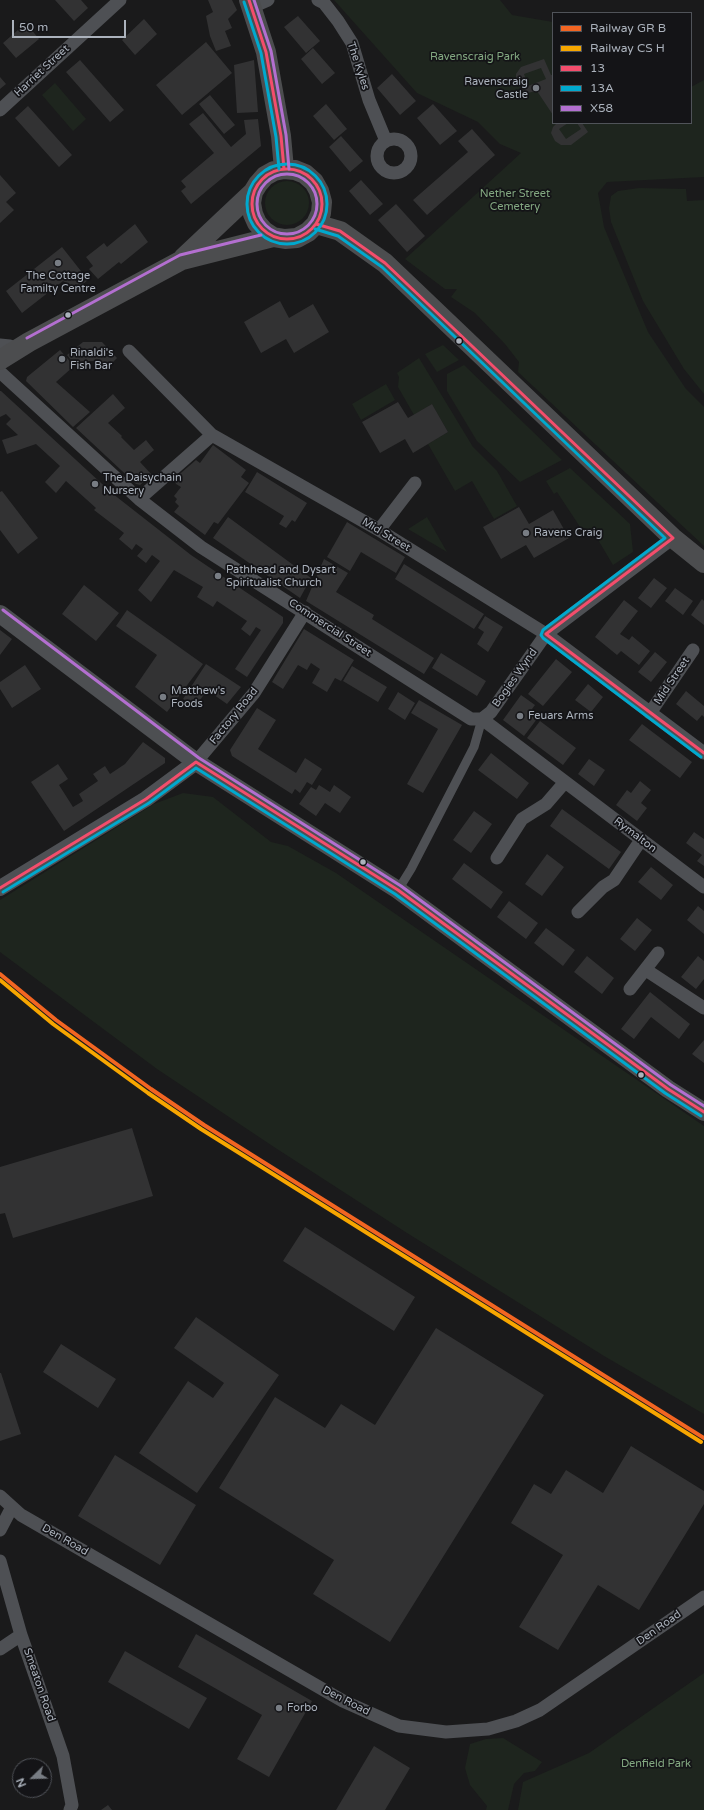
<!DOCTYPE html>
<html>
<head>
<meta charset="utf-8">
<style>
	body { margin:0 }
	#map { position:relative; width:704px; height:1810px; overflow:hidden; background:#1a1a1b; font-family:"Varela Round",sans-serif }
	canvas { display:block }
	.legend { position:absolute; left:552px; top:12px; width:140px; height:112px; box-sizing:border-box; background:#141417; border:1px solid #505359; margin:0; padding:5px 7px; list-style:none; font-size:12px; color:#abb2bc }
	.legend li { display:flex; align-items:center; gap:8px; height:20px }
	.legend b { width:20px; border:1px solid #505359 }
	.north { position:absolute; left:12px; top:1758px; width:40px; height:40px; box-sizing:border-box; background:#141417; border:1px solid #505359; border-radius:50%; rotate:247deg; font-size:11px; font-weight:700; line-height:16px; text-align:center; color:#abb2bc }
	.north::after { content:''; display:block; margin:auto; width:14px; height:18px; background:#787d84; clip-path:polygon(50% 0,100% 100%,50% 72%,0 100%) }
	.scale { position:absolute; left:12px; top:20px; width:114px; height:18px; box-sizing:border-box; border:2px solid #abb2bc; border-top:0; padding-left:5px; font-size:12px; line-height:14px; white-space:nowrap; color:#abb2bc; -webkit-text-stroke:3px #141417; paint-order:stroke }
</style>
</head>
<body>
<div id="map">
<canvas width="704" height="1810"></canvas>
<ul class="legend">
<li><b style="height:5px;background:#f26522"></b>Railway GR B</li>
<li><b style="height:5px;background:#f7a600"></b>Railway CS H</li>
<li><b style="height:5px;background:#f44d6c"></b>13</li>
<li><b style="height:5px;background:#00a9ce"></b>13A</li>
<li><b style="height:5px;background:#b36fd0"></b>X58</li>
</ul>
<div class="north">N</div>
<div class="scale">50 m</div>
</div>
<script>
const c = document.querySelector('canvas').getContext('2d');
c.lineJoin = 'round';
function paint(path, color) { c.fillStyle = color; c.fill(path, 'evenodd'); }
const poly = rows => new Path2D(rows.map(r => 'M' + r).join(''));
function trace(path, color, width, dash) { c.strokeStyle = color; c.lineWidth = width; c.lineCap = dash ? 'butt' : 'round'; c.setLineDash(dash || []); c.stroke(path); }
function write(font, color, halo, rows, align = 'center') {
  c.font = font + ' "Varela Round",sans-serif'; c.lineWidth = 3.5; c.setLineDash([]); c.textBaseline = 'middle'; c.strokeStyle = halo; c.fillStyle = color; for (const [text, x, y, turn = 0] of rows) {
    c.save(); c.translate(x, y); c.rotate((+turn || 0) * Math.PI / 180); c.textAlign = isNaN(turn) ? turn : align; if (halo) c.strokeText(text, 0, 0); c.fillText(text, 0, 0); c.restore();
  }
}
paint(poly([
	[334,0,500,0,512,15,553,22,553,123,691,123,691,87,704,80,704,177,607,182,598,193,604,227,648,332,686,389,704,407,704,546,518,372,519,362,505,344,475,313,451,297,457,289,445,289,405,259,521,153,500,144,478,122,417,93],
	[55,83,86,119,73,131,42,95],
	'265 203a22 22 0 1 1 44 0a22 22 0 1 1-44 0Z',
	[639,188,686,189,687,201,704,200,704,394,684,369,643,301,611,222,609,208,611,196,618,191],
	[443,345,459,360,437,372,425,354],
	[419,358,473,447,497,471,517,506,494,519,472,481,455,491,428,444,448,432,432,404,414,415,398,387,399,377,397,373],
	[464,365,562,460,520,482,477,441,447,391,447,374],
	[386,384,395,400,361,420,352,404],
	[570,468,630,524,633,552,613,565,594,533,586,536,557,492,554,494,546,481],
	[427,517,447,552,408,529],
	[183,793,213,797,271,842,288,846,336,873,704,1126,704,1414,604,1356,407,1233,274,1147,157,1069,0,952,0,900,154,804],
	[704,1673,704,1810,518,1810,523,1782,589,1753],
	[503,1738,542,1762,535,1771,524,1773,514,1784,508,1810,486,1810,487,1806,470,1785,465,1768,470,1744,486,1739]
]), '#1e251e');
paint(poly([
	[55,0,81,0,88,8,74,21],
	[208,0,232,0,237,10,228,19,232,28,225,31,231,46,216,51,210,36,206,16,213,12],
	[298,16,320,41,306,53,284,27],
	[144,19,157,34,135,55,122,40],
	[26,23,39,39,16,58,3,43],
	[206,42,232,73,182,115,156,85],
	[313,48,335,73,322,84,301,59],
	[544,59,551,75,553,75,553,115,537,91,527,93,522,90,516,82,516,74,521,67],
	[541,68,546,79,528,86,524,74],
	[80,60,124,110,110,122,66,72],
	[254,60,258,112,237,113,234,65],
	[392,74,416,101,400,115,377,88],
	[0,77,6,84,0,89],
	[210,95,235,125,224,134,199,104],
	[326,104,347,129,334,140,313,116],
	[433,104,457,131,440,145,417,118],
	[28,106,72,155,59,167,15,118],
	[203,113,231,147,246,134,244,120,258,119,261,146,191,204,181,191,186,187,181,181,214,153,189,124],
	[557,123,568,123,559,129,566,139,581,129,577,123,582,123,588,132,571,145,561,145,555,141,551,133,553,127],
	[472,129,495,155,427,215,413,200,468,152,458,141],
	[341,136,363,161,350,172,329,147],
	[0,175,16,193,6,202,14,210,0,223],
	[361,180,383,204,370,215,349,191],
	[396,204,425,236,407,252,378,220],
	[135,224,148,242,121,264,119,262,98,279,89,269,93,266,86,257,104,243,107,247],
	[62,247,88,280,77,289,63,281,22,313,6,291],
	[280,301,289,318,313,304,329,332,294,353,286,339,261,353,244,322],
	[83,342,102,342,117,358,104,371,95,361,89,361,79,370,67,355],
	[60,350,74,366,56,382,90,412,73,427,26,381,27,377],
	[0,391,1,391,113,494,191,555,283,617,283,623,247,677,235,669,261,630,256,627,250,636,241,629,247,621,217,601,213,607,197,597,203,587,174,570,151,602,138,590,160,561,152,555,146,563,137,556,143,549,136,544,132,550,119,539,124,533,94,510,96,508,66,481,56,493,45,482,60,466,36,444,7,454,2,440,18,435,6,424,11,419,6,414,0,417],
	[113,394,125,408,108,423,122,436,121,437,134,450,146,440,154,450,140,462,152,475,140,485,136,484,76,428],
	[398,402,408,418,432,404,448,432,413,453,405,439,380,453,362,422],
	[213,445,246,470,241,477,249,483,218,524,214,522,205,535,174,512,179,506,175,502,177,499,174,496,181,487,176,484,174,479,196,460,200,463],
	[257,472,307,503,295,522,292,520,286,528,279,524,284,516,245,492],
	[2,491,38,538,18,554,0,530,0,492],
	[519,507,529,524,553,510,569,538,534,558,526,545,501,559,483,527],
	[228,517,311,578,300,598,213,538],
	[347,522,405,557,396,573,361,552,350,571,327,557],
	[324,559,348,573,336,592,374,615,372,619,434,658,424,674,306,601],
	[404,564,484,614,474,629,395,579],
	[654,578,667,588,651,608,638,598],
	[84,585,119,613,96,641,62,614],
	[675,588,693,601,683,615,665,601],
	[702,599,704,601,704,625,691,615],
	[624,600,638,611,620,634,629,640,632,636,650,651,639,665,621,651,617,655,595,637],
	[127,610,203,664,167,712,135,687,157,655,116,626],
	[485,616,503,627,488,652,477,644,484,632,478,628],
	[304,629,354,660,341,681,335,678,327,692,312,683,320,669,311,663,307,670,298,665,283,689,272,682],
	[0,630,12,639,0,655],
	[655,652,667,662,651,682,638,672],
	[441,653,486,681,477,696,432,668],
	[556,659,572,672,543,706,528,694],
	[206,664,241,687,227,704,207,690,196,706,183,699],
	[25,665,41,689,12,708,0,689,0,682],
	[352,666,387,687,378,702,343,681],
	[588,684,603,697,591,712,575,700],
	[686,691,704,706,704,717,702,715,697,721,676,704],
	[398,692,415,703,405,720,388,709],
	[521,695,535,705,532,709,540,715,524,736,503,720],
	[419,700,462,725,423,793,407,784,438,729,411,713],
	[257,708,276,720,258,749,296,773,305,758,322,769,312,785,307,782,300,793,295,789,292,794,232,756,230,750],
	[540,721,576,748,563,765,527,738],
	[642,724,692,762,680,778,629,740],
	[143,742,165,758,165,763,64,831,31,782,58,764,68,779,59,785,73,807,83,801,79,794,98,781,93,774,105,766,110,774,125,764],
	[491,753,529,783,517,799,478,770],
	[589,759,605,770,594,786,578,774],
	[640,781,651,790,641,803,647,808,637,821,616,805,627,790,631,793],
	[319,785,330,792,334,785,351,797,340,813,325,803,316,816,299,804,311,787,316,790],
	[562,809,621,852,609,869,550,826],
	[474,811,492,824,471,853,453,840],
	[694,832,704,839,704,866,697,861,702,855,686,843],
	[547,854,564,867,542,896,525,884],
	[464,863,503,892,491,909,452,879],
	[651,867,673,885,661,900,638,882],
	[509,901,538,923,526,939,497,917],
	[698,906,704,911,704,934,687,920],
	[637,918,652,930,635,951,620,939],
	[546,928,575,950,563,966,534,943],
	[587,956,614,978,602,994,574,972],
	[698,956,704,961,704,979,696,989,681,977],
	[650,992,690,1024,679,1039,651,1017,634,1039,621,1029],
	[704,1040,704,1063,692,1054],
	[132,1128,153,1196,13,1238,5,1213,0,1214,0,1167],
	[305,1227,415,1297,394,1331,283,1261],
	[196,1317,279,1375,197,1493,139,1453,188,1381,213,1398,224,1383,174,1348],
	[436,1328,544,1395,390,1642,313,1594,334,1560,219,1488,275,1397,325,1428,341,1404,375,1425],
	[61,1344,116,1379,98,1408,43,1372],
	[0,1373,1,1373,21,1434,0,1441],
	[631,1446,704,1491,704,1504,639,1610,598,1585,558,1650,519,1627,563,1555,511,1523,534,1484,551,1494,566,1470,603,1493],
	[115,1455,196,1505,160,1565,78,1516],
	[196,1634,312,1701,269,1777,237,1759,262,1715,178,1667],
	[125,1651,207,1698,189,1729,108,1682],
	[374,1746,410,1768,385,1810,336,1810],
	[108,1805,112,1810,101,1810]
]), '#323233');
trace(poly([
	[398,890,411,869,474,747,482,719]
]), '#4e5054', 9);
trace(poly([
	[318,0,324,3,338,21,352,43,369,100,386,141],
	[252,7,268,0],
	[0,110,120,0],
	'377 156a17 17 0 1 1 34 0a17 17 0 1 1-34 0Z',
	[0,345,10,346],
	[129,351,212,435,379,530,546,634,704,753],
	[0,372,139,499,201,547,471,719,482,719],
	[139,499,212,435],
	[379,530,415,483],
	[650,713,693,650],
	[482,719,704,887],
	[482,719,491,712,546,634,673,538],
	[196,762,254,693,305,612],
	[497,858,522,819,546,804,565,782],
	[578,912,603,887,614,880,641,840],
	[646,970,704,1008],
	[630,989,658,953],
	[0,1496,21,1515,343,1701,399,1726,446,1732,488,1729,516,1721,540,1710,704,1597],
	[0,1530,12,1507],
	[0,1561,21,1635,63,1756,72,1805,70,1810],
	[0,1649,21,1635]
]), '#4e5054', 13);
trace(poly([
	[0,888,146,799,196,762]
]), '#4e5054', 16);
trace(poly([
	[0,614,196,762,398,890,668,1089,704,1112]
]), '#4d4f52', 18);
trace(poly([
	[249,0,266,52,281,136,284,169],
	[316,224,340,231,385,263,673,538,704,563],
	[183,258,253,192],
	[0,360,29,342,182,260,273,237,285,239,297,238,308,232,316,224,321,213,322,202,319,191,314,182,305,174,295,170,284,169,274,171,265,176,258,184,253,192,251,203,253,214,257,223,264,231,273,237]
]), '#4c4d4f', 20);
trace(poly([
	[249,0,266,52,281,136,284,169],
	'252 204a35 35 0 1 1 70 0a35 35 0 1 1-70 0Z',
	[316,224,340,231,385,263,673,538,546,634,704,753],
	[0,888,146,799,196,762,398,890,668,1089,704,1112]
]), '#f44d6c', 3);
trace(poly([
	[244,2,261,53,276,137,279,169],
	'247 204a40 40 0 1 1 80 0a40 40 0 1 1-80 0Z',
	[315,229,338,236,382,267,665,538,543,630,541,635,543,638,701,757],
	[3,892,149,803,196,768,395,894,665,1093,701,1116]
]), '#00a9ce', 3);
trace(poly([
	[254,0,271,51,286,135,289,169],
	'257 204a30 30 0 1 1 60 0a30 30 0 1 1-60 0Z',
	[27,338,180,255,261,235],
	[3,610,199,758,401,886,671,1085,704,1106]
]), '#b36fd0', 3);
trace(poly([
	[0,974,56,1020,151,1089,204,1125,704,1438]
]), '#f26522', 4);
trace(poly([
	[0,980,53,1024,148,1093,201,1129,701,1442]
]), '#f7a600', 4);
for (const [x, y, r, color] of [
	[536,88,4,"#787d84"],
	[58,263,4,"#787d84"],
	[68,315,3.5,"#abb2bc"],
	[459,341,3.5,"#abb2bc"],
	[62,359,4,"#787d84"],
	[95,484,4,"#787d84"],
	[526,533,4,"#787d84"],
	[218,576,4,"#787d84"],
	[163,697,4,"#787d84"],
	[520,716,4,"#787d84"],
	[363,862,3.5,"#abb2bc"],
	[641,1075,3.5,"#abb2bc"],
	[279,1708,4,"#787d84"]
]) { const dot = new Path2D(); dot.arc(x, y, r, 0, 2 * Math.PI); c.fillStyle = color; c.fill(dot); trace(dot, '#141417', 1.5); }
write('11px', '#83a881', '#141417', [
	["Ravenscraig Park",475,57],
	["Nether Street",515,194],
	["Cemetery",515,207],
	["Denfield Park",656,1764]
]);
write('11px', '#abb2bc', '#141417', [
	["The Kyles",358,66,72],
	["Harriet Street",42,71,-43],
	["Mid Street",386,535,31],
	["Commercial Street",330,628,33],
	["Bogies Wynd",515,678,-55],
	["Mid Street",672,681,-56],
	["Factory Road",234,716,-51],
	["Rymalton",635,835,37],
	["Den Road",65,1540,30],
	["Den Road",659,1628,-35],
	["Smeaton Road",39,1685,71],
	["Den Road",346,1701,27]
]);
write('11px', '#abb2bc', '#141417', [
	["Ravenscraig",528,82,"right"],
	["Castle",528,95,"right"],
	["The Cottage",58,276,"center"],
	["Familty Centre",58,289,"center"],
	["Rinaldi's",70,353],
	["Fish Bar",70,366],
	["The Daisychain",103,478],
	["Nursery",103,491],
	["Ravens Craig",534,533],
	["Pathhead and Dysart",226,570],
	["Spiritualist Church",226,583],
	["Matthew's",171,691],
	["Foods",171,704],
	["Feuars Arms",528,716],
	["Forbo",287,1708]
], 'left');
</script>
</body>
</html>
